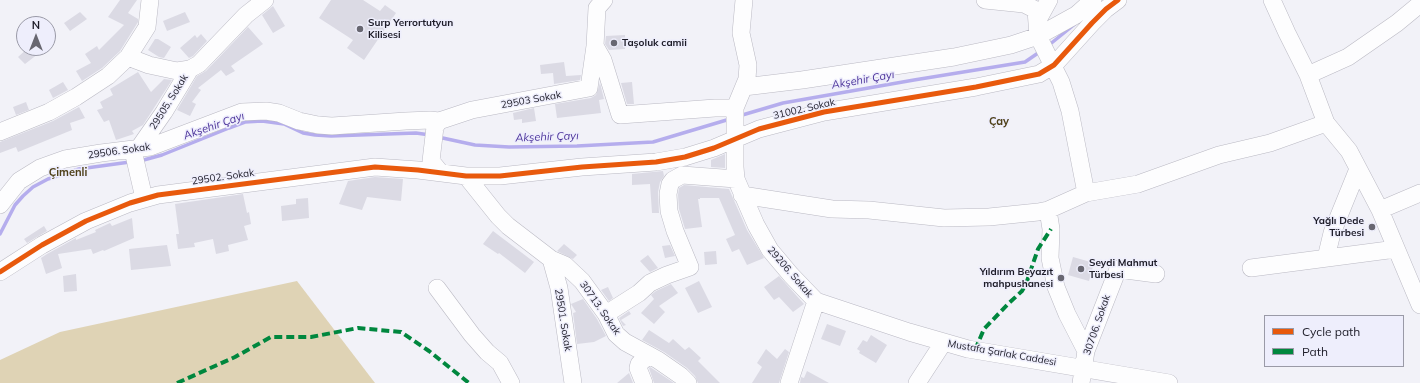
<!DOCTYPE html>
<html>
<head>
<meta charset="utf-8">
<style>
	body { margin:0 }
	#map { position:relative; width:1420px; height:383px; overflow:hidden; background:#f2f2f8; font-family:Mulish,sans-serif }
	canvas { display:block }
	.legend { position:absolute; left:1264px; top:315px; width:140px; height:52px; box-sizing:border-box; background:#eeeefc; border:1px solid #9a9aa7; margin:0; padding:5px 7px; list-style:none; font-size:12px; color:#1d1c28 }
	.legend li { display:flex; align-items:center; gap:8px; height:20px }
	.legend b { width:20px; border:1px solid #9a9aa7 }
	.north { position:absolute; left:16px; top:16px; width:40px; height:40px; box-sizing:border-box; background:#eeeefc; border:1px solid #9a9aa7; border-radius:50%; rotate:0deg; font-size:11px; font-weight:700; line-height:16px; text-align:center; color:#1d1c28 }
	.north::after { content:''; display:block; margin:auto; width:14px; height:18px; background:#686771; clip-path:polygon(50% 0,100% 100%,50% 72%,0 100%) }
</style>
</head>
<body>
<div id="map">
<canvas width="1420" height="383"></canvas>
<ul class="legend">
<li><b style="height:5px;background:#e8590c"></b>Cycle path</li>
<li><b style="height:5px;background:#00873e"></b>Path</li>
</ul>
<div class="north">N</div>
</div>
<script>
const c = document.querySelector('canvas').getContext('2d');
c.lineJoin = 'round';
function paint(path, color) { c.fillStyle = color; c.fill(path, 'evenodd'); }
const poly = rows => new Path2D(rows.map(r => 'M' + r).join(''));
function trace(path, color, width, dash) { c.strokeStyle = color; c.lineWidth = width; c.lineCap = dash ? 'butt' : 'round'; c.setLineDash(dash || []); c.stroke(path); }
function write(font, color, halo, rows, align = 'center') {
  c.font = font + ' Mulish,sans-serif'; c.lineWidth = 3; c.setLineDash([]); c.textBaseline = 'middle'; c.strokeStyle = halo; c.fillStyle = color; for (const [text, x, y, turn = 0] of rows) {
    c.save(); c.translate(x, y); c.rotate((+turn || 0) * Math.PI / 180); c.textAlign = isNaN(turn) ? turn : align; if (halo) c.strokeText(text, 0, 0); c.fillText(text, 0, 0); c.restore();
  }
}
paint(poly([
	[297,281,375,383,0,383,0,360,60,332]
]), '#dfd3b5');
trace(poly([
	[1049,45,1075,24],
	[739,116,783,103,914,80,1025,62,1041,51],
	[438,137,475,145,509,147,577,146,653,142,730,119],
	[140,161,162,155,229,128,245,122,262,121,284,124,303,133,315,135,331,136,416,133,430,135],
	[0,234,15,205,23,196,33,187,48,179,79,169,130,162]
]), '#b5aded', 3.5);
paint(poly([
	[120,0,137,0,128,13,138,19,138,22,120,51,102,68,82,81,76,71,91,63,85,54,97,46,99,50,124,25,108,17],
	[331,0,363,0,380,11,385,5,396,13,364,60,347,48,353,40,319,18],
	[273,6,285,26,273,33,262,15],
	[80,12,87,19,70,31,64,23],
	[185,12,190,22,167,31,163,21],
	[248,27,263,44,231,66,235,71,226,76,221,70,198,88,201,90,192,102,196,104,190,116,177,110,197,76,206,71],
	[201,34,207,41,193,56,189,58,180,48,195,35,197,38],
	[625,35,625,49,609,50,605,44,606,36],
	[155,39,158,39,171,47,164,58,159,57,148,50],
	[28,48,32,48,38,54,25,64,18,57],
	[564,62,566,76,581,75,580,80,554,84,553,73,541,74,540,65],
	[138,72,151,92,164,79,172,80,143,125,132,131,134,134,116,140,109,120,104,122,97,110,103,108,100,102,113,95,110,89],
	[63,82,68,90,53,98,49,90],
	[632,82,634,104,627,104,621,83],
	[600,83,604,99,599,100,601,113,557,118,555,104,591,98,596,95],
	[26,102,29,110,16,115,13,107],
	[79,107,85,118,70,123,72,130,18,152,16,147,0,153,0,142,53,121],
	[534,108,536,121,522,123,522,119,514,120,513,113],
	[725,154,725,168,711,167,711,160],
	[663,171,664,176,660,182,658,192,659,213,652,213,650,184,632,185,632,174],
	[375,177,403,179,401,201,367,197,362,210,339,204,348,181],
	[684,185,729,189,747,230,764,258,747,265,739,249,732,252,726,239,735,235,719,198,700,198,700,199,698,199,702,227,685,229,679,209,678,195,679,188],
	[243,194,247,213,249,212,251,224,244,226,248,240,228,245,229,251,216,254,213,239,194,243,195,247,178,249,176,234,179,234,175,204],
	[308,198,309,218,282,221,281,206,296,204,296,199],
	[132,218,134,238,104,251,103,250,93,254,91,249,58,254,62,268,46,274,41,258,47,254,76,238,76,240,96,232,95,230,110,223,112,226],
	[44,226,47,231,27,243,24,239],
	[493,231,534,262,525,273,499,253,498,254,483,244],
	[564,244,577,255,573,259,557,251],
	[167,245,171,266,131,270,129,249],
	[670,245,675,256,665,258,662,246],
	[716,251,717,264,705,265,704,252],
	[648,255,658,268,650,272,640,261],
	[1073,257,1094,263,1089,281,1068,275],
	[76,274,77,291,64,292,63,276],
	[779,276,804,304,793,312,779,297,774,300,764,287],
	[699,281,712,307,698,313,685,288],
	[671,284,678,293,659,306,665,312,654,324,641,313,654,299,651,295,656,291],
	[608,287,613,298,609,301,601,290],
	[583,299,597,319,606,336,594,342,577,344,573,313,576,312,571,304],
	[629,311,631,314,621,320,626,325,623,326,619,318],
	[827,324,846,331,840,346,821,339],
	[649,330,669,343,673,339,685,350,689,347,701,358,698,361,720,383,698,383,695,376,687,368,664,352,642,340],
	[871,335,887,345,876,363,859,353,860,351,857,349,863,340,867,342],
	[766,349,777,359,785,349,789,352,779,383,752,383,762,367,757,363],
	[650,367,674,383,654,383,649,368],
	[807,371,829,383,800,383,801,377,804,378],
	[629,373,633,383,617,383]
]), '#dbdae4');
const minor = poly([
	[604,0,597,8,595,46,603,60,620,115,715,108,735,108],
	[744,0,741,33,748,65,747,79,735,108,735,167,736,179,756,225,770,250,791,275,816,301,789,383],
	[985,0,1024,4,1036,10,1038,36,1061,82,1070,111,1086,193],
	[1272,0,1287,33,1308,75,1326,123,1349,151,1380,210,1420,305],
	[1038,20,1049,0],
	[128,57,147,27,150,0],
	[1308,75,1348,57,1397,23,1420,4],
	[744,87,802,80,954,57,1011,45,1038,36,1076,15,1093,0],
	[0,132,49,112,76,97,108,76,128,57,149,65,177,71,190,69,199,64,246,15,265,0],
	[440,172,431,161,435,127,439,121,472,110,589,88,595,46],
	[466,176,498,216,508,226,551,259,565,265,582,281,606,314,616,334,625,342,658,360,681,376,688,383],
	[742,195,832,209,869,210,944,218,989,217,1038,212,1048,210,1086,193,1138,184,1219,155,1270,143,1326,123],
	[144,198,134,155,164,112,190,69],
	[0,205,19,181,40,168,51,164,65,159,101,153,150,147,242,112,266,111,279,113,299,121,318,125,332,126,406,121,430,120,439,121],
	[1048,210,1051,229,1050,258,1056,287,1067,314,1086,351],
	[1380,210,1420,193],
	[1326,258,1332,233,1358,169],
	[551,259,559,288,573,383],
	[1251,268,1396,249],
	[0,272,42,245,86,221,130,203,158,195,375,167,418,170,466,176,500,176,582,167,656,162,685,157,714,148,759,129,824,112,976,87,1039,74,1054,65,1092,23,1106,9,1118,0],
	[437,288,472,335,487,352,500,363,511,383],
	[816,301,909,332,968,349,1169,383],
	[606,314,639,293,650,283,667,275,690,267,675,231,669,211,668,194,670,184,673,180,682,175,736,179],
	[644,383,638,368,639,364,649,355],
	[917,383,943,343],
	[1081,383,1086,351,1118,269,1156,274]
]);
trace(minor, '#bab9c3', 18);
trace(minor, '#fdfdfe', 17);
trace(poly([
	[975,350,984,329,1008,304,1022,291,1026,284,1038,249,1051,229],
	[177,383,235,357,271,337,311,337,358,328,401,332,429,351,469,383]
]), '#00873e', 4, [8, 4]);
trace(poly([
	[0,272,42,245,86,221,130,203,158,195,375,167,418,170,466,176,500,176,582,167,656,162,685,157,714,148,759,129,824,112,976,87,1039,74,1054,65,1092,23,1106,9,1118,0]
]), '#e8590c', 5);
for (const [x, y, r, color] of [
	[360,29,4,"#686771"],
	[614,43,4,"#686771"],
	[1372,227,4,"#686771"],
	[1081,269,4,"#686771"],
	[1061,278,4,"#686771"]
]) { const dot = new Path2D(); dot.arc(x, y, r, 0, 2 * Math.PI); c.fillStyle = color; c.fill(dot); trace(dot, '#eeeefc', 1.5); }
write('bold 10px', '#1d1c28', '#eeeefc', [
	["Surp Yerrortutyun",368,23],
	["Kilisesi",368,35],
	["Taşoluk camii",622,43],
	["Yağlı Dede",1364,221,"right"],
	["Türbesi",1364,233,"right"],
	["Seydi Mahmut",1089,263],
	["Türbesi",1089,275],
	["Yıldırım Beyazıt",1053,272,"right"],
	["mahpushanesi",1053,284,"right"]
], 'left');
write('10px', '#1d1c28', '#eeeefc', [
	["29503 Sokak",531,100,-10],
	["29505. Sokak",169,102,-58],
	["31002. Sokak",804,109,-13],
	["29506. Sokak",119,151,-8],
	["29502. Sokak",223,177,-8],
	["29206. Sokak",790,272,49],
	["30713. Sokak",600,308,55],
	["29501. Sokak",563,320,81],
	["30706. Sokak",1097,325,-71],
	["Mustafa Şarlak Caddesi",1002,353,10]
]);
write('italic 11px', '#4c339a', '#eeeefc', [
	["Akşehir Çayı",863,80,-10],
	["Akşehir Çayı",214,126,-19],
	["Akşehir Çayı",547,137,-2]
]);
write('bold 11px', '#4f4119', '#eeeefc', [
	["Çay",999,122],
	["Çimenli",68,173]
]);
</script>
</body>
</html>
